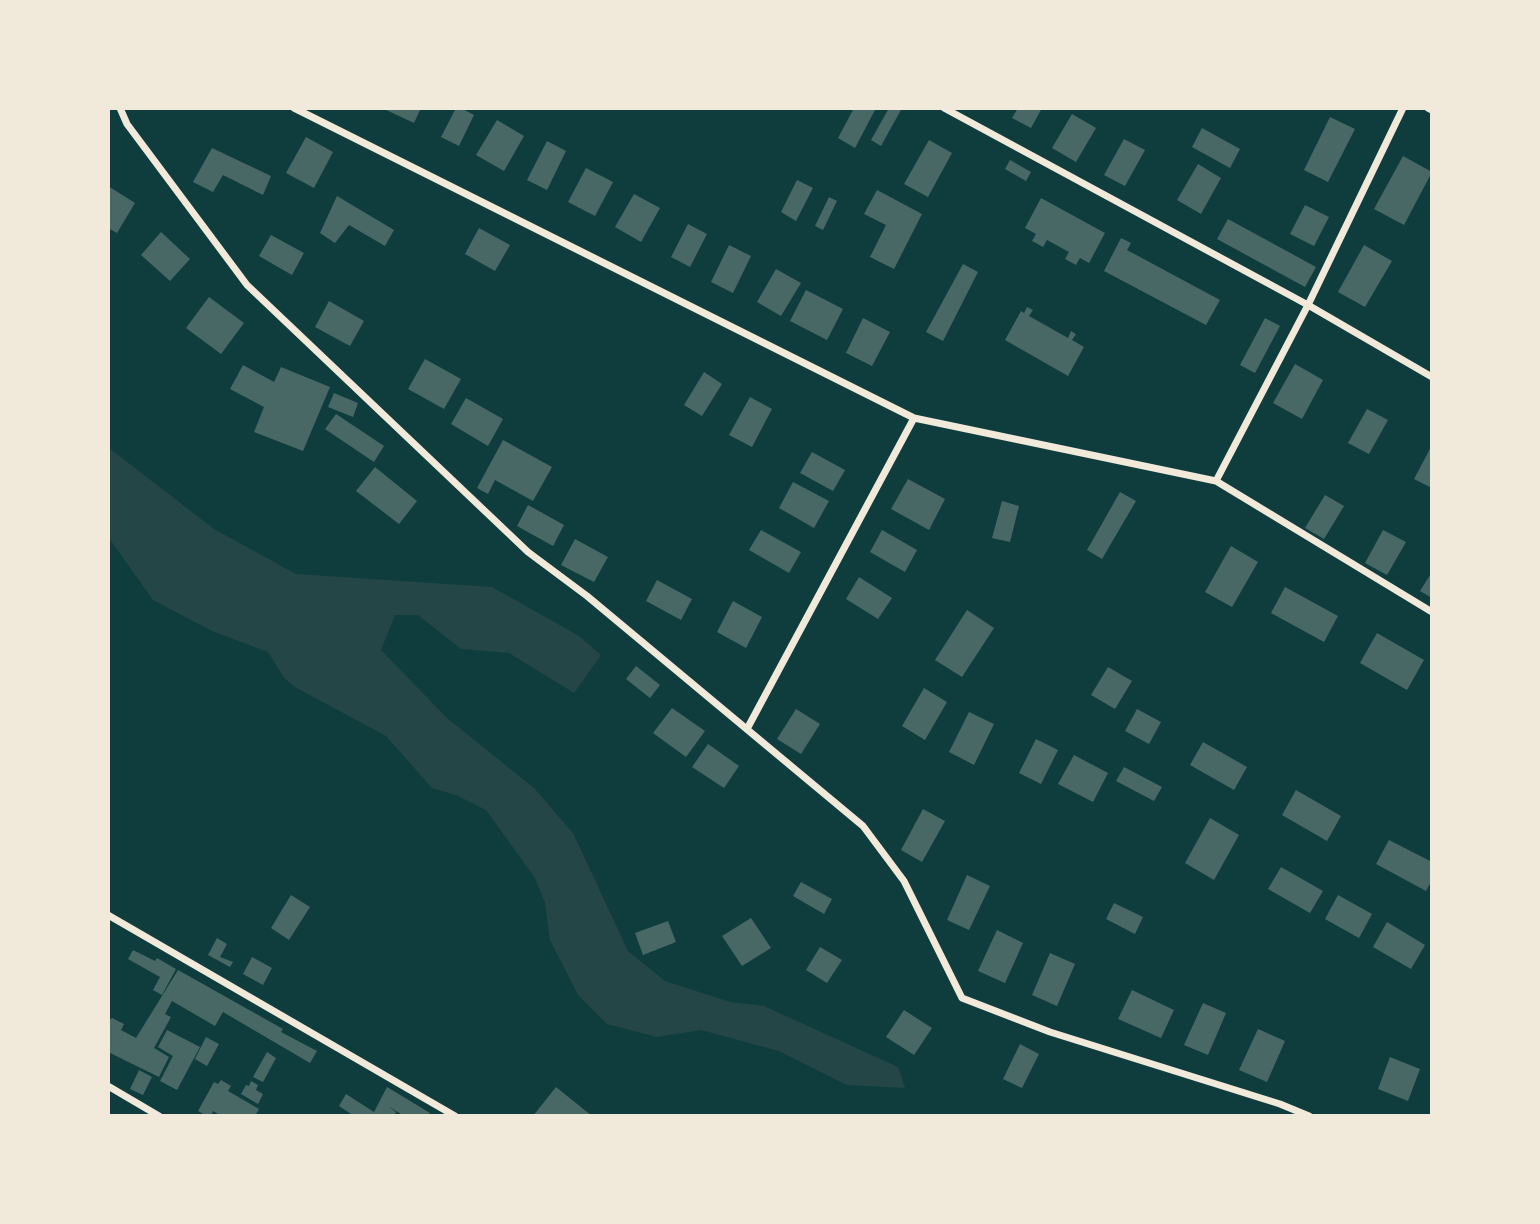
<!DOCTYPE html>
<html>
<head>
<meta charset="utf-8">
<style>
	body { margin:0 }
	#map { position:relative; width:1540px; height:1224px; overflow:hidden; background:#0f3d3e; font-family:Ubuntu,sans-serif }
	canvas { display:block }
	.frame { position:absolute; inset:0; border:110px solid #f1e9da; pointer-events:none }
</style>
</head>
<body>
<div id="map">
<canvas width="1540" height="1224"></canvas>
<div class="frame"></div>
</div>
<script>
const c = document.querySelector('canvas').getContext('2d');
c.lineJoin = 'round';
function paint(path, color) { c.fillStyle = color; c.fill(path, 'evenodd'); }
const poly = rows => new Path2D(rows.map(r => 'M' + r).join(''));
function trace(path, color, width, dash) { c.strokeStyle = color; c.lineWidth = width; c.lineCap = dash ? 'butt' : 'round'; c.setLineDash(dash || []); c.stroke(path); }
paint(poly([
	[109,448,214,529,296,574,492,587,579,636,601,655,574,693,509,653,461,649,418,615,395,615,381,650,447,718,534,788,573,833,628,951,665,981,730,1002,764,1006,898,1067,905,1088,847,1085,779,1051,701,1030,657,1037,607,1024,578,995,550,940,545,903,535,878,486,810,456,795,432,788,386,736,295,687,284,678,268,652,212,631,153,600,109,538]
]), '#244646');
paint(poly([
	[382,108,421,108,414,123],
	[456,108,461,108,474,115,459,146,441,137],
	[854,108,875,110,855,148,838,138],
	[889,108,902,108,881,146,871,140],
	[1018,108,1042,108,1031,128,1012,118],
	[1072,114,1096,128,1076,162,1052,148],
	[1330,117,1355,129,1328,182,1304,170],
	[497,120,524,136,504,171,476,155],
	[1202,128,1240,149,1230,168,1192,147],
	[306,137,333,152,314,188,286,173],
	[1124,139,1145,150,1125,186,1104,175],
	[929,140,952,153,928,197,904,184],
	[547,141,566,151,547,190,527,180],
	[212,148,271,176,263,195,223,175,213,192,193,182],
	[1403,156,1432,172,1404,225,1374,209],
	[1010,160,1031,172,1026,181,1005,169],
	[1198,164,1221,178,1201,214,1177,200],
	[586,168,613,182,595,216,568,202],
	[797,180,813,188,796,221,781,212],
	[108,186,135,203,117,233,108,228],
	[877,190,922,214,894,269,870,257,886,225,864,214],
	[634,194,660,208,641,242,615,227],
	[337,196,394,230,385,246,349,225,335,243,320,233],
	[829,197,837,201,823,230,815,226],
	[1041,198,1105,233,1089,263,1080,258,1076,265,1065,259,1069,252,1047,240,1043,247,1032,241,1036,234,1025,228],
	[1305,205,1329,217,1314,246,1290,234],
	[1228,219,1316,267,1305,287,1217,239],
	[688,224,707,234,690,267,671,257],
	[479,228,510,245,495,271,465,254],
	[161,232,190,259,170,281,141,255],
	[271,235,304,253,292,275,259,256],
	[1121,238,1131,243,1127,250,1220,300,1206,325,1104,271],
	[729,245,751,256,733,293,711,282],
	[1364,245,1392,261,1365,307,1338,292],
	[963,264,978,272,943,341,926,332],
	[776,269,801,283,781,316,757,302],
	[806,290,843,309,827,340,790,321],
	[209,297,244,323,221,354,186,328],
	[329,301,364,321,350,346,315,327],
	[1027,307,1033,310,1029,316,1068,338,1071,331,1076,334,1072,340,1084,347,1068,376,1005,340,1021,311,1024,313],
	[863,318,890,332,872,366,846,353],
	[1265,318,1280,326,1255,373,1240,365],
	[425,359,461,379,444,409,408,389],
	[1295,364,1323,380,1302,419,1273,403],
	[243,365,274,382,281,367,330,387,303,451,254,432,264,407,230,389],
	[704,372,722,384,702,416,684,405],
	[334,393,358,403,353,417,328,407],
	[750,397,772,409,752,447,729,435],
	[466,398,503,419,488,446,451,424],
	[1367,409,1388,420,1369,454,1348,443],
	[336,414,384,446,374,462,325,429],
	[503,440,552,467,533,501,495,480,488,494,477,488],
	[1432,445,1432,488,1414,479],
	[812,452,845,470,833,491,800,473],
	[375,467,417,501,399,524,356,491],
	[908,479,945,499,929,530,891,509],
	[793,482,829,501,814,528,779,508],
	[1120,492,1136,501,1102,559,1087,550],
	[1325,495,1344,506,1324,539,1305,528],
	[1002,501,1019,506,1010,542,992,538],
	[528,505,564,525,553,546,517,526],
	[761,530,801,552,789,573,749,550],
	[882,530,917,550,905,572,870,552],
	[1383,530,1406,542,1387,575,1365,563],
	[575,539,608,557,594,582,561,565],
	[1231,546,1258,562,1232,607,1205,592],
	[1432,572,1432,598,1420,591],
	[859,577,892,598,878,619,846,599],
	[657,580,692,599,681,620,646,601],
	[1285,587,1338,616,1324,642,1271,613],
	[733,601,762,617,746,648,717,632],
	[967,610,994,628,962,677,935,660],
	[1377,633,1424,660,1407,690,1360,663],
	[636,666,660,685,650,698,626,679],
	[1108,667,1132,681,1115,709,1091,695],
	[924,688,947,702,925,740,902,726],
	[672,708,705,731,686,757,653,733],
	[796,709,820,724,801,754,777,739],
	[1137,709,1161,722,1149,744,1125,731],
	[969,712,994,724,974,765,949,752],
	[1036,739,1058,750,1041,784,1019,773],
	[1203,742,1247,767,1234,790,1190,765],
	[708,744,739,766,724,788,692,767],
	[1074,755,1108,773,1093,802,1058,784],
	[1124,767,1162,787,1154,801,1116,781],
	[1296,790,1341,816,1327,841,1282,815],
	[923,809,945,821,922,862,901,850],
	[1210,818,1239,835,1214,880,1185,863],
	[1389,840,1432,862,1432,880,1426,891,1376,864],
	[1281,867,1323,891,1310,913,1268,889],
	[967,875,990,886,969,930,947,920],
	[801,882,832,899,824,914,793,896],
	[291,895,310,907,289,940,271,928],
	[1338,895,1372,914,1359,938,1325,919],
	[1114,903,1143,917,1135,934,1106,919],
	[751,918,771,948,742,966,722,936],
	[668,921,676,942,643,955,635,933],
	[1387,922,1425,945,1411,969,1373,947],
	[997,930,1023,943,1005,983,978,971],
	[217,938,227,944,220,957,233,962,230,967,208,955],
	[820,947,842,960,827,983,806,970],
	[133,950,155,961,157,958,176,969,162,995,153,990,160,977,128,959],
	[1050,953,1075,964,1057,1006,1032,995],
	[252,957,272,968,263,985,243,974],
	[178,970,283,1029,281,1032,317,1051,310,1063,223,1012,215,1026,172,1001,165,1014,171,1017,154,1048,169,1057,159,1077,108,1052,108,1021,112,1018,124,1024,121,1030,136,1038],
	[1132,990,1174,1010,1161,1038,1118,1019],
	[1203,1003,1226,1013,1208,1055,1184,1045],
	[904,1010,932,1028,914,1055,886,1037],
	[1258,1029,1285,1041,1267,1082,1239,1070],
	[167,1030,200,1047,177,1090,160,1081,173,1056,158,1047],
	[206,1037,219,1044,207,1066,195,1059],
	[1020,1044,1039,1054,1022,1088,1003,1079],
	[267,1052,276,1058,263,1082,253,1077],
	[1390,1057,1420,1069,1408,1101,1378,1089],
	[139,1070,152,1077,143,1095,130,1089],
	[221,1080,231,1086,228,1091,259,1109,255,1116,221,1116,213,1111,211,1116,207,1116,198,1111,214,1082,218,1084],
	[251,1081,258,1085,256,1090,263,1094,258,1104,241,1094,246,1085,249,1086],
	[387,1087,430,1113,428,1116,404,1116,388,1106,396,1112,394,1116,354,1116,339,1106,346,1094,374,1112],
	[556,1087,592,1116,533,1116]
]), '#486865');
trace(poly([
	[120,108,127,124,247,285,528,552,587,596,863,826,904,881,962,998,1050,1032,1280,1104,1309,1116],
	[294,108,914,418,1216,481,1432,612],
	[944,108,1308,305,1432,377],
	[1428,108,1432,110],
	[1216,481,1308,305,1403,108],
	[747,729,914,418],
	[108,915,455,1116],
	[108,1086,159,1116]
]), '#f1e9da', 7);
</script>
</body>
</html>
